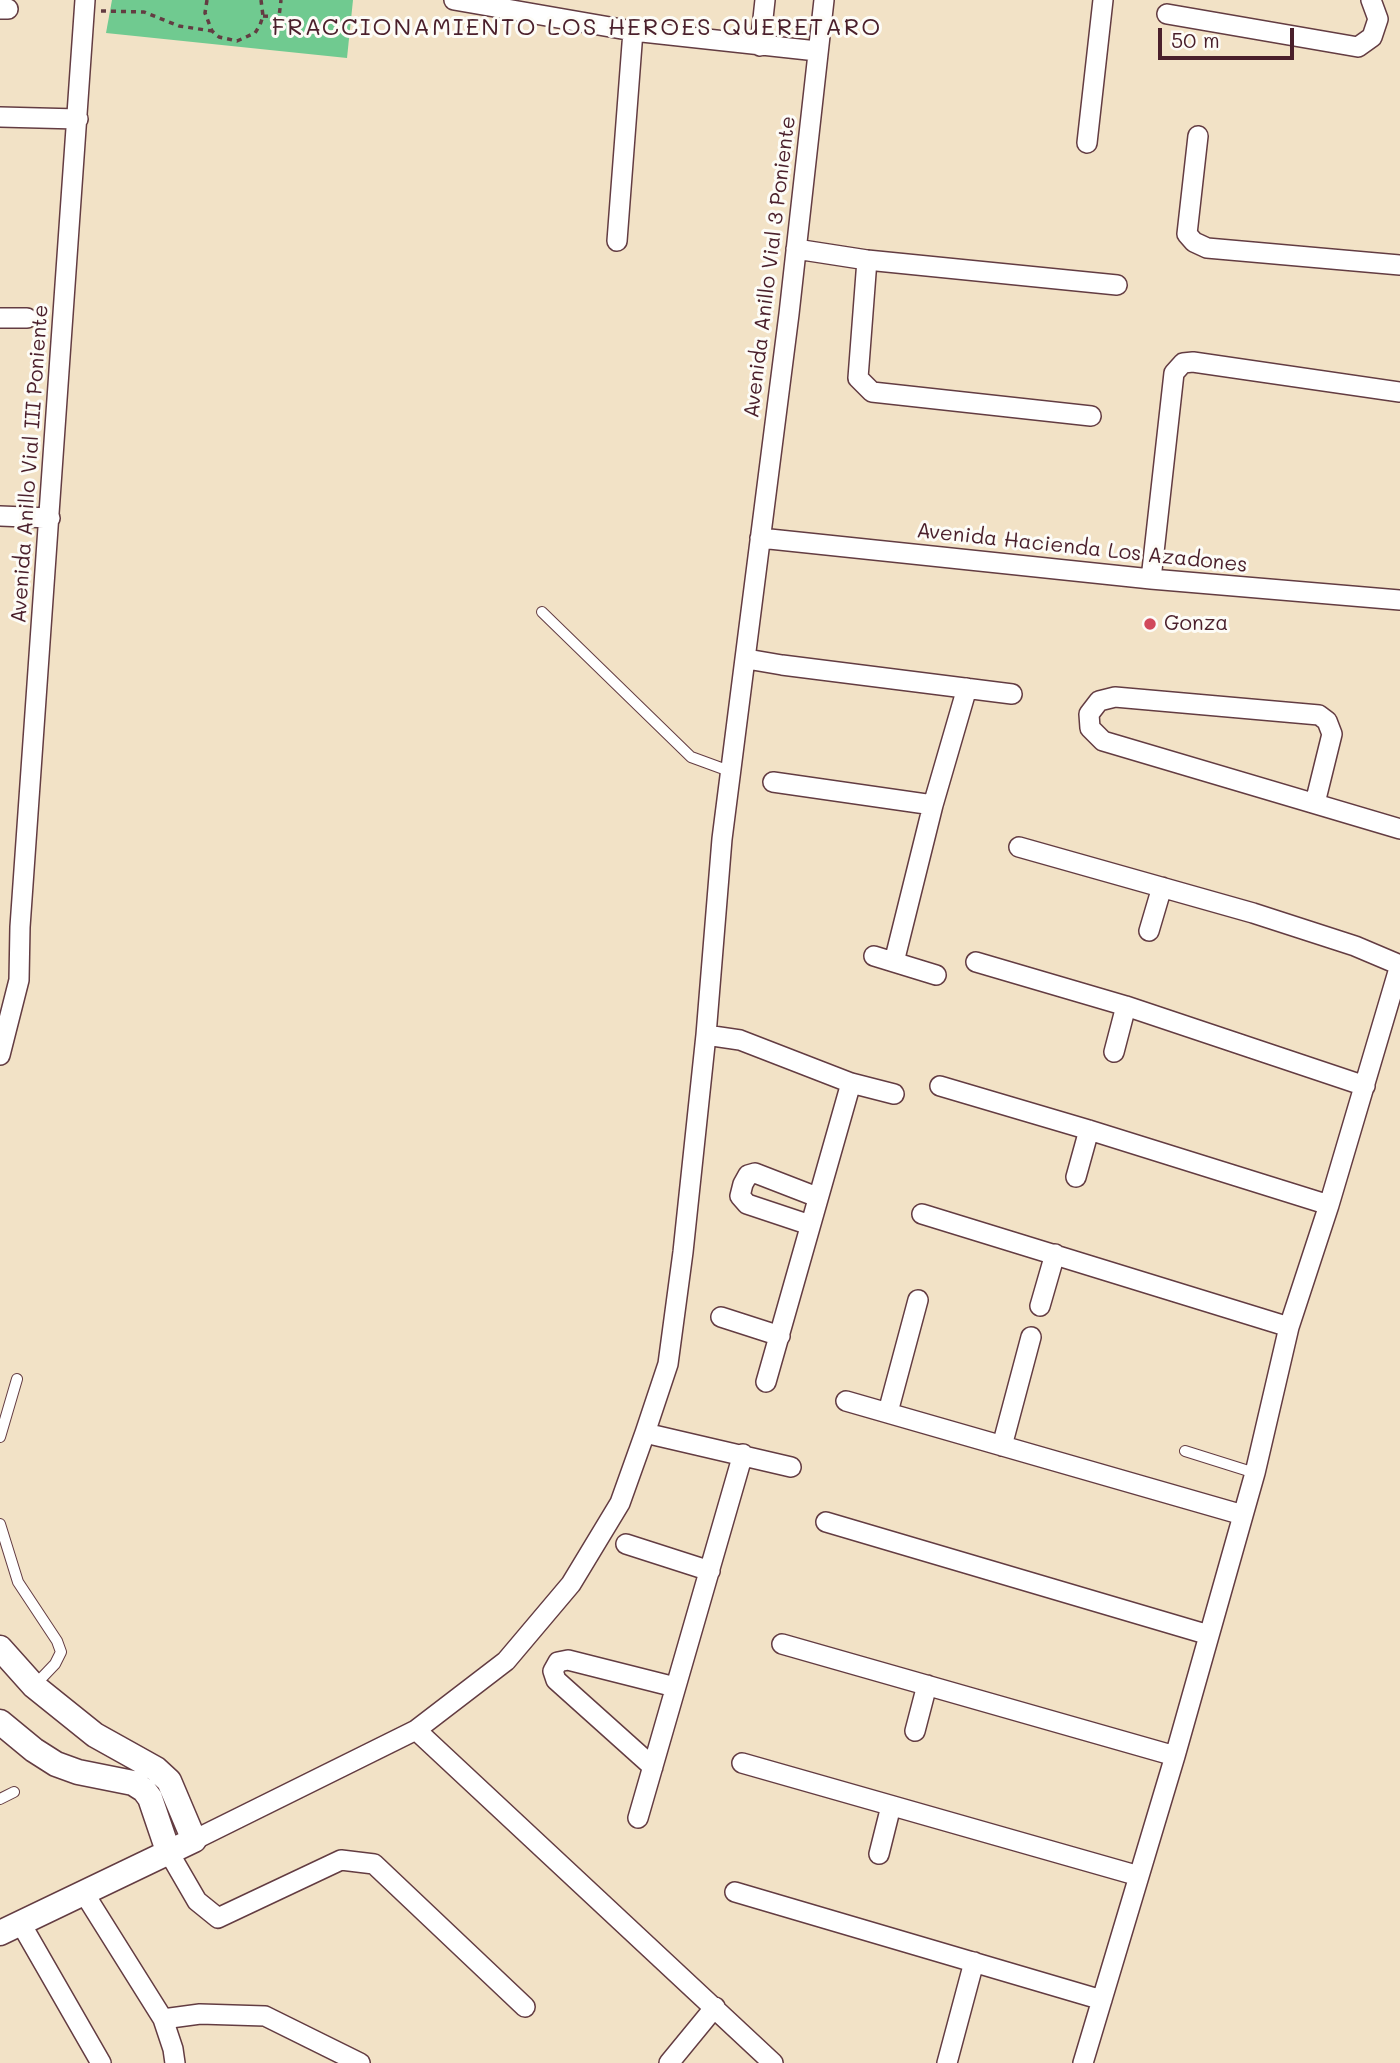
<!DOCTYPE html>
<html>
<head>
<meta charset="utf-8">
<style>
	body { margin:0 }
	#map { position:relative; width:1400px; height:2063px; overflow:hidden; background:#f2e2c6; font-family:Mali,sans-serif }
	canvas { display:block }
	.scale { position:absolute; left:1158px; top:28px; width:136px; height:32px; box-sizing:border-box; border:4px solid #4a1f2b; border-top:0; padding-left:9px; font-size:21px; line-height:24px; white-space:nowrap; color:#4a1f2b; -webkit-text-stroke:5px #fdfcf7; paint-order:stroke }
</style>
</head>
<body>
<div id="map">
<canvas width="1400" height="2063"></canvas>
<div class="scale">50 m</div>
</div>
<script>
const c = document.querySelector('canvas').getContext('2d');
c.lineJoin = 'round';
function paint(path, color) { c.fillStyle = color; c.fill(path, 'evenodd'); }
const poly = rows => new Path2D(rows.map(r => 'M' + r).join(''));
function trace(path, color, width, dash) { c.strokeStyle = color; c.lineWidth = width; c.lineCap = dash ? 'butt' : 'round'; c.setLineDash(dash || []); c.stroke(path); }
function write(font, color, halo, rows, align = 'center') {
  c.font = font + ' Mali,sans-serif'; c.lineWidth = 6; c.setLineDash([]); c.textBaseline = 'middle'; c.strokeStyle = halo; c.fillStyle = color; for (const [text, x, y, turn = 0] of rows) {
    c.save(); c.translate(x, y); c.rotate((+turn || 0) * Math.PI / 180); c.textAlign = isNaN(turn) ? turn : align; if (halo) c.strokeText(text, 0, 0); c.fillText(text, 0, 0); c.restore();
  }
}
paint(poly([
	[112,0,353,0,347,58,106,33]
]), '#70ca90');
const service = poly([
	[542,612,691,757,732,772],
	[0,1437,17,1379],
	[1185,1451,1255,1473],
	[0,1524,18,1582,57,1641,61,1652,55,1664,34,1686],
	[0,1799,14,1792]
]);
const minor = poly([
	[454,0,633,31,817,51],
	[0,9,8,9],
	[1167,14,1358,47,1372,37,1378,19,1371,0],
	[760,46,765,0],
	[0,117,78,119],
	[1198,136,1187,234,1194,242,1207,248,1400,265],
	[1087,143,1103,0],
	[617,241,633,31],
	[796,249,867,260,1117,285],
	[867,260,858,378,872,392,1091,416],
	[0,318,27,318],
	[0,516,50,518],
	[760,538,1151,579,1400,600],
	[1151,579,1174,373,1183,363,1193,362,1400,392],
	[747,659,782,665,1012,694],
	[773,782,933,805],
	[1315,803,1332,734,1327,721,1319,715,1115,697,1099,701,1089,714,1090,728,1103,741,1400,829],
	[1019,847,1253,913,1355,946,1400,965],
	[1149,931,1162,887],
	[874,956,936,975],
	[894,962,933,805,967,688],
	[976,962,1126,1006,1365,1086],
	[706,1035,740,1040,851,1083,894,1094],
	[1114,1052,1126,1006],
	[0,1055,19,980,20,927,85,0],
	[940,1086,1089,1130,1329,1205],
	[1076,1177,1089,1130],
	[922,1214,1289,1327],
	[810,1225,747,1204,740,1196,743,1184,748,1175,755,1173,817,1197],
	[1040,1306,1055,1254],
	[721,1317,780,1336],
	[766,1382,851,1083],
	[846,1401,1243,1515],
	[888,1412,918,1300],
	[645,1433,791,1467],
	[1002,1446,1031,1337],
	[826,1522,1209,1635],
	[626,1544,710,1571],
	[782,1644,1175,1756],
	[416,1730,773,2063],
	[915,1731,927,1685],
	[742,1763,1139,1876],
	[653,1767,556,1680,553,1671,558,1662,568,1660,675,1687],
	[638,1818,743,1454],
	[194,1840,416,1730,506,1661,571,1584,620,1503,645,1433,668,1364,683,1252,706,1035,722,839,789,314,824,0],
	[168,1851,197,1901,218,1918,341,1860,374,1864,525,2007],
	[879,1854,891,1806],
	[735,1892,1102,2000],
	[84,1893,163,2019,173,2049,175,2063],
	[20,1922,101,2063],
	[163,2019,200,2014,265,2016,360,2063],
	[669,2063,715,2007],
	[947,2063,974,1962],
	[1083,2063,1175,1756,1255,1473,1289,1327,1329,1205,1400,965]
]);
const tertiary = poly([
	[0,1648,34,1686,95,1735,156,1769,169,1781,194,1840,0,1933],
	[0,1722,34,1750,56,1764,78,1772,133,1783,144,1790,150,1798,168,1851]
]);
trace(service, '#633c42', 12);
trace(minor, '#633c42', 22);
trace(tertiary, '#633c42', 27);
trace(poly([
	[207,0,205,13,212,31,219,37,237,41,255,33,260,25,263,16,261,0],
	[101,11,144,12,179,26,212,31],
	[263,16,279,17,281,0]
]), '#633c42', 3.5, [5, 5]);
trace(service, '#fff', 10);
trace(minor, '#fff', 19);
trace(tertiary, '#fff', 24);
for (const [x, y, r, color] of [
	[1150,624,7,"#d1495b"]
]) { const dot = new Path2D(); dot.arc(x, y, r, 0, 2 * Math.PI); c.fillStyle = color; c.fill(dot); trace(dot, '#fdfcf7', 2.5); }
write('21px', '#4a1f2b', '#fdfcf7', [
	["Avenida Anillo Vial 3 Poniente",770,267,-83],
	["Avenida Anillo Vial III Poniente",30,464,-86],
	["Avenida Hacienda Los Azadones",1082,548,6]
]);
write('21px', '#4a1f2b', '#fdfcf7', [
	["Gonza",1164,624]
], 'left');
c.letterSpacing = '2px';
write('24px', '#4a1f2b', '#fdfcf7', [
	["FRACCIONAMIENTO LOS HEROES QUERETARO",577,28]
]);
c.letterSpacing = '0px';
</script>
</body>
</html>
